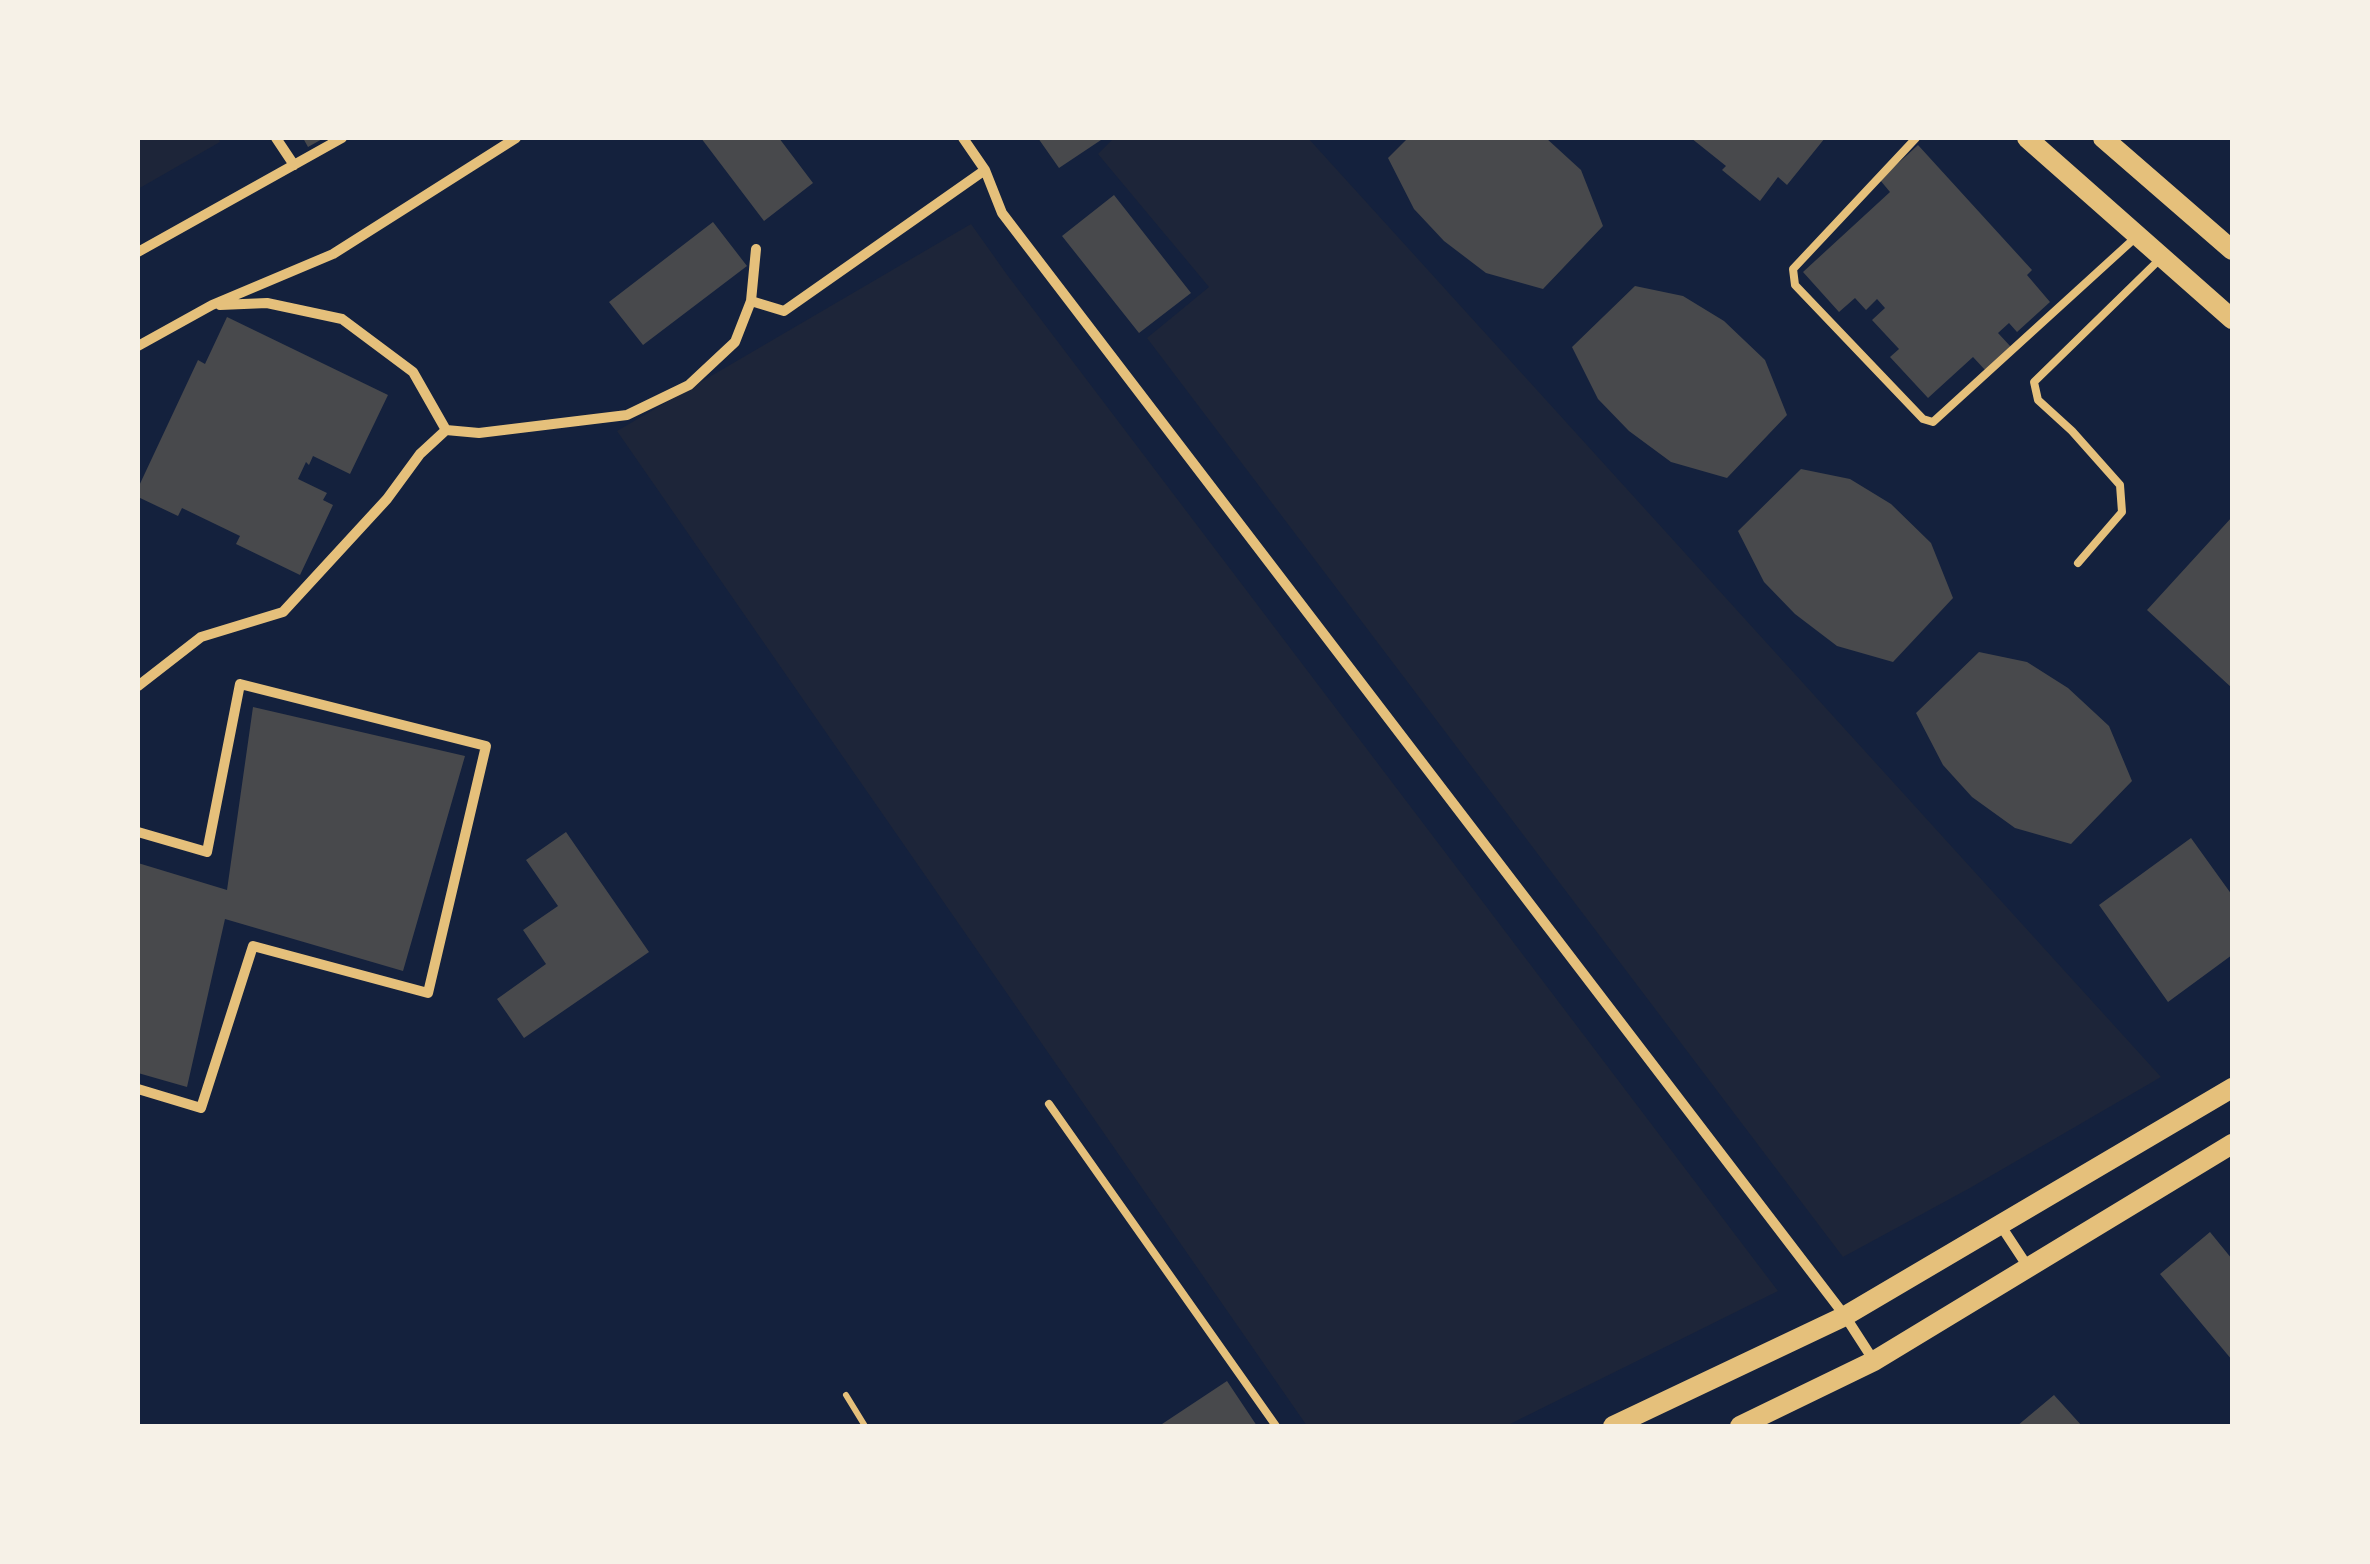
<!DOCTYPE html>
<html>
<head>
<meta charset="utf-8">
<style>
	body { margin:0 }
	#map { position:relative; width:2370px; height:1564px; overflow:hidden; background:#14213d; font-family:"Open Sans",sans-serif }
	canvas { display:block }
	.frame { position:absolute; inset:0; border:140px solid #f6f1e7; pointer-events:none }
</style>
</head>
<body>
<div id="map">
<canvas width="2370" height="1564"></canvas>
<div class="frame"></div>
</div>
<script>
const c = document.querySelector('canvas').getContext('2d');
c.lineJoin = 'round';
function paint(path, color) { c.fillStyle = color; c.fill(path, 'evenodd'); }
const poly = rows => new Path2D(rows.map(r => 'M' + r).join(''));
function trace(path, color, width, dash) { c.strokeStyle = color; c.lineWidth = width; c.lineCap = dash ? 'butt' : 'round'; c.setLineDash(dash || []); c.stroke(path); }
paint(poly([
	[138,138,218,138,220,142,138,189],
	[1114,138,1308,138,2161,1077,1970,1188,1843,1257,1147,338,1209,287,1098,154],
	[971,224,1008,276,1778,1291,1506,1426,1307,1426,617,431]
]), '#1d2539');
paint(poly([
	[303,138,324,138,308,147],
	[701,138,779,138,813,183,764,221],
	[1038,138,1104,138,1059,168],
	[1408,138,1546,138,1581,170,1603,226,1543,289,1486,273,1444,241,1414,209,1388,158],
	[1691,138,1825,138,1787,185,1778,177,1760,201,1722,170,1726,166],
	[1918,145,2032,270,2027,275,2050,302,2017,332,2009,323,1998,333,2011,347,1986,371,1973,357,1928,398,1890,357,1899,349,1872,320,1885,308,1877,299,1866,310,1855,298,1839,312,1803,272,1890,192,1880,180],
	[1114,195,1191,293,1139,333,1062,236],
	[713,222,747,266,643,345,609,302],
	[1635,286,1683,296,1724,321,1765,360,1787,415,1727,478,1671,462,1629,431,1598,399,1572,347],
	[227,317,388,395,350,474,313,456,309,465,306,462,298,479,327,493,323,500,333,505,300,575,236,544,240,536,182,508,178,516,138,497,138,488,198,360,205,364],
	[1801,469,1850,479,1891,504,1931,543,1953,598,1893,662,1837,646,1795,614,1764,582,1738,531],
	[2232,517,2232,688,2147,610],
	[1979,652,2027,662,2068,688,2109,726,2132,781,2071,844,2015,828,1972,797,1943,765,1916,713],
	[253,707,465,756,403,971,225,919,187,1087,138,1073,138,863,227,890],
	[566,832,649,952,524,1038,497,999,546,964,523,930,558,906,526,860],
	[2191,838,2232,895,2232,955,2168,1002,2099,905],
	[2210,1232,2232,1259,2232,1360,2160,1274],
	[1227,1381,1257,1426,1159,1426],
	[2054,1395,2082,1426,2017,1426]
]), '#48494c');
trace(poly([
	[846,1395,865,1426]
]), '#e5c07b', 6);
trace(poly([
	[1916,138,1793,269,1795,285,1923,419,1933,422,2135,238],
	[2078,563,2122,512,2120,485,2072,431,2038,400,2034,382,2159,260],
	[1049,1104,1276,1426]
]), '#e5c07b', 8);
trace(poly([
	[276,138,294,165],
	[963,138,985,170,1002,213,1845,1316,1874,1361],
	[138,252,342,138],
	[751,301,756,249],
	[220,305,267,303,342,319,413,372,446,430],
	[138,346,212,305,333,254,516,138],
	[446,430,479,433,627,415,689,385,735,342,751,301,784,311,985,170],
	[138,686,201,637,283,612,387,499,420,454,446,430],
	[138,832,207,852,240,684,486,746,428,993,253,946,201,1108,138,1089],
	[2001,1226,2028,1267]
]), '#e5c07b', 10);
trace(poly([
	[2027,138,2232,319],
	[2103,138,2232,250],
	[1613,1426,1845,1316,2232,1088],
	[1740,1426,1874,1361,2232,1144]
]), '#e5c07b', 20);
</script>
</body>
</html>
